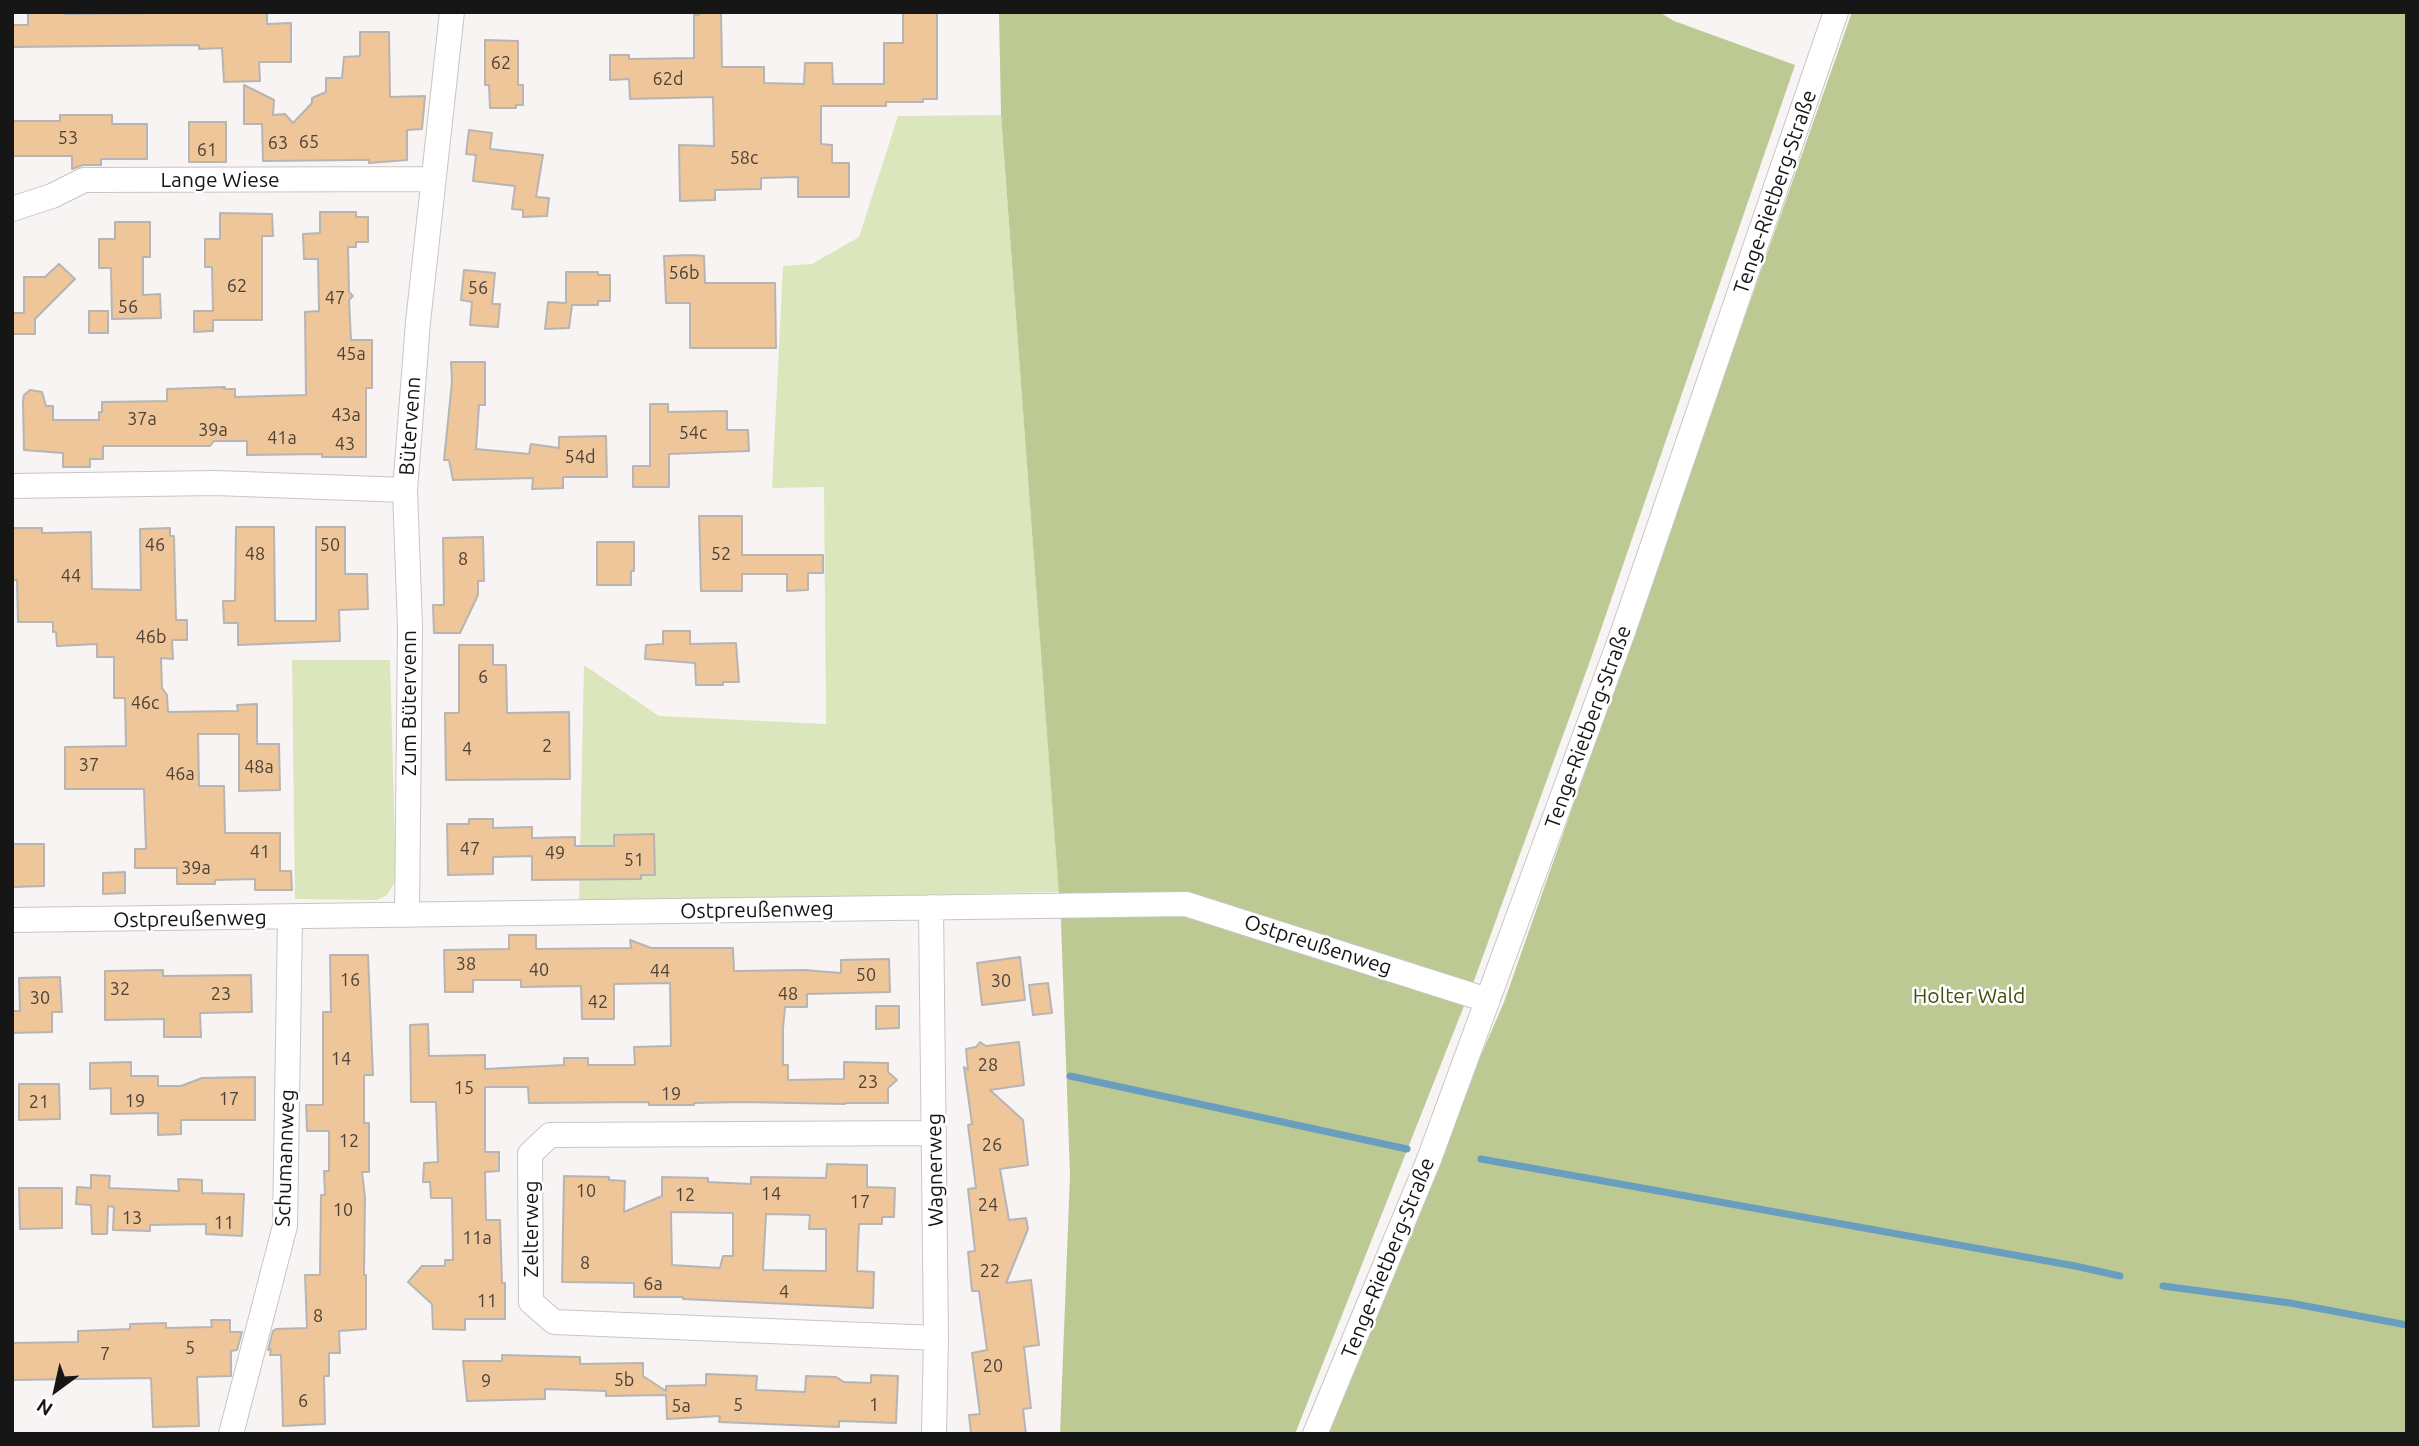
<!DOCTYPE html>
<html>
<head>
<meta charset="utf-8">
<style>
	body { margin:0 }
	#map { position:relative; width:2419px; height:1446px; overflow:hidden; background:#f8f4f3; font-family:Ubuntu,sans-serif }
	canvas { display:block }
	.frame { position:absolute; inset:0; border:14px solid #171616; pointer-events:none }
	.north { position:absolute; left:21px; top:1355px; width:70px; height:70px; -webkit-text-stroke:5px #fff; paint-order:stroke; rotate:213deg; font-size:19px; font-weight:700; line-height:28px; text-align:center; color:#171616 }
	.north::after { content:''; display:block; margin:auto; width:24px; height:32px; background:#171616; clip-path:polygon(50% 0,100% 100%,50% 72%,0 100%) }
</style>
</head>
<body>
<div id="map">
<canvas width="2419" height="1446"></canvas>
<div class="frame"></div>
<div class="north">N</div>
</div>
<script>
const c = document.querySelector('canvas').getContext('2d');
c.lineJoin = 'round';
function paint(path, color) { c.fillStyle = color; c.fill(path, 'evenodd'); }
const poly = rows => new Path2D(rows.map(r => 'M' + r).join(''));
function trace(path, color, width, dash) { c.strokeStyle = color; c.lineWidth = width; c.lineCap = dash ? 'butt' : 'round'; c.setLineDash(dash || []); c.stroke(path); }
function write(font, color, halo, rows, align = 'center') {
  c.font = font + ' Ubuntu,sans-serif'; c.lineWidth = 5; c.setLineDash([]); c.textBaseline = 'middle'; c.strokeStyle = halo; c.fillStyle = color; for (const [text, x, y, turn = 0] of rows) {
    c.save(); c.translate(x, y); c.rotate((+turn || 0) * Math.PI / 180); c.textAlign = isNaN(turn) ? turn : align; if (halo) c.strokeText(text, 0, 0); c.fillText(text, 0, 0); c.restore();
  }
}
paint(poly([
	[1001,115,1059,892,579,902,584,665,659,716,826,724,824,487,772,488,783,266,812,264,859,237,898,116],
	[292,660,390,660,396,880,387,895,377,900,295,899]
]), '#dbe6bc');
paint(poly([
	[999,12,1659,12,1674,21,1795,65,1590,661,1475,978,1295,1434,1060,1434,1070,1175,1061,922,1001,115],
	[1852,12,2407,12,2407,1434,1329,1434,1441,1148,1504,1002]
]), '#bcc993');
trace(poly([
	[1070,1076,1407,1149],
	[1481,1159,2075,1266,2120,1276],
	[2163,1286,2290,1303,2407,1325]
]), '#699ebf', 7);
const building = poly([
	[28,12,64,12,64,14,267,12,267,24,291,23,291,62,259,62,260,81,224,82,222,48,199,49,199,45,12,47,12,25,28,25,28,12],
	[699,12,721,12,722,67,764,67,764,83,804,84,805,63,832,63,833,84,884,84,884,43,903,43,903,12,937,12,937,99,923,99,923,102,886,102,886,106,821,106,821,144,832,145,832,163,849,163,849,197,798,197,798,177,761,178,761,189,715,190,715,200,680,201,679,145,714,146,713,97,630,99,629,79,610,80,610,55,629,55,629,59,694,58,694,15,699,15,699,12],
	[360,32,389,32,390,97,425,96,422,129,407,130,407,160,369,163,369,160,356,160,263,161,262,124,244,124,244,85,274,100,273,115,285,114,293,123,312,103,312,98,326,92,326,78,342,78,344,57,360,56,360,32],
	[485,40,518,41,518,85,523,85,523,105,516,105,516,108,490,108,489,85,485,85,485,40],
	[60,115,112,115,112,124,147,124,147,159,101,159,101,165,83,165,72,169,72,156,12,156,12,121,60,121,60,115],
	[189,122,226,122,226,162,189,162,189,122],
	[469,130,492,133,490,149,543,155,536,197,549,198,547,216,523,217,523,210,512,209,515,186,473,181,476,155,466,154,469,130],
	[320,212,356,212,356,217,368,217,368,242,356,242,356,247,348,247,349,292,353,296,349,300,351,340,372,340,372,388,366,388,366,457,322,457,322,454,247,455,247,441,214,441,210,446,103,446,103,459,90,459,90,467,63,467,63,453,24,450,23,402,24,395,30,390,42,392,46,406,53,406,53,420,99,420,99,412,102,412,102,402,167,401,167,389,225,387,224,389,235,389,235,397,306,395,305,312,319,311,318,259,304,259,303,234,320,233,320,212],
	[220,213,272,214,273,236,262,236,262,320,213,320,213,331,194,332,194,311,213,311,212,267,205,267,205,239,220,239,220,213],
	[115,222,150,222,150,257,143,257,143,295,160,294,161,318,112,319,111,268,99,268,99,239,115,239,115,222],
	[692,255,704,256,705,283,775,283,776,348,690,348,690,303,666,303,664,256,692,255],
	[59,264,75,279,35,319,35,334,12,334,12,313,24,313,24,277,45,277,59,264],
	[464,270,495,273,492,304,500,304,498,327,470,325,472,302,461,300,464,270],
	[566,272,598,272,598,275,610,275,610,301,598,301,598,305,572,305,569,328,545,329,548,302,566,303,566,272],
	[89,311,108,311,108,333,89,333,89,311],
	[451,362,485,362,485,405,479,405,476,449,529,454,531,444,559,448,559,437,606,436,607,477,563,477,563,488,532,489,533,478,453,480,449,460,444,460,452,382,451,362],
	[650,404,668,404,668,412,727,411,727,430,748,430,749,451,669,454,669,487,633,487,633,466,650,466,650,404],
	[699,516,742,516,742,555,823,555,823,573,808,573,808,590,787,591,787,574,742,574,742,591,701,591,699,516],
	[236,527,274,527,275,621,316,621,316,527,345,527,345,574,367,574,368,609,339,610,340,641,238,645,238,623,224,623,223,601,235,601,236,527],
	[12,528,42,528,42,533,91,532,92,589,141,590,140,529,170,528,170,536,174,536,176,620,187,620,187,640,172,640,173,659,161,658,162,688,167,695,168,712,238,711,237,705,257,704,257,744,279,744,280,790,239,791,239,734,198,734,199,786,224,786,225,833,280,833,280,871,291,871,292,890,255,890,255,879,215,880,215,884,177,884,177,868,135,868,135,849,146,849,144,789,65,789,65,747,126,746,125,698,114,698,114,657,97,657,97,644,57,646,56,632,53,632,53,622,18,622,17,580,12,580,12,528],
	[483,537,484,581,478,581,478,595,460,633,434,633,433,605,444,605,443,538,483,537],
	[597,542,634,542,634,571,631,571,631,585,597,585,597,542],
	[663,631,690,631,690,644,736,643,739,682,723,682,723,685,696,685,695,663,645,659,646,645,663,644,663,631],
	[459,645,493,645,493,665,506,665,507,713,569,712,570,779,446,780,445,713,459,713,459,645],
	[469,819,493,819,493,828,532,827,532,838,575,837,575,846,614,846,614,835,654,834,655,875,641,875,641,879,532,880,532,856,493,857,493,874,448,875,447,824,469,824,469,819],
	[12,844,44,844,44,886,12,887,12,844],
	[125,872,125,893,103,894,103,873,125,872],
	[509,935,536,935,536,949,631,948,630,940,651,948,733,948,734,971,804,970,841,973,841,960,889,959,890,992,807,994,807,1007,785,1007,783,1028,783,1065,788,1065,788,1080,844,1079,844,1062,888,1063,888,1072,897,1080,888,1088,888,1103,845,1103,845,1104,742,1102,694,1103,694,1105,649,1105,649,1102,529,1103,528,1087,485,1087,485,1152,499,1152,499,1171,485,1172,486,1220,500,1220,502,1283,505,1283,505,1319,465,1319,465,1330,433,1329,432,1304,408,1282,422,1266,445,1266,445,1260,453,1260,452,1198,431,1198,430,1182,423,1182,424,1163,438,1162,436,1102,411,1102,410,1025,428,1024,429,1056,485,1055,485,1069,564,1065,564,1058,588,1058,588,1065,635,1065,634,1047,671,1046,670,983,614,984,614,1019,582,1019,581,986,521,987,521,980,473,980,473,992,445,992,444,950,509,949,509,935],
	[330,955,368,955,373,1075,364,1075,364,1123,369,1123,369,1172,362,1172,365,1197,364,1275,366,1275,366,1329,339,1331,340,1353,329,1353,329,1376,324,1376,325,1424,283,1426,281,1355,270,1355,271,1349,268,1350,273,1331,276,1329,307,1328,305,1275,320,1275,321,1195,325,1195,324,1171,329,1171,329,1131,307,1131,306,1105,323,1105,323,1012,331,1012,330,955],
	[1020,957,1025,1000,982,1005,977,963,1020,957],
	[163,970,163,976,251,975,252,1012,200,1013,201,1037,164,1037,164,1019,105,1020,105,971,163,970],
	[60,977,62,1012,52,1012,52,1032,12,1033,12,1011,20,1011,19,978,60,977],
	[1048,983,1052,1013,1033,1015,1029,985,1048,983],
	[876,1006,899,1006,899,1028,876,1029,876,1006],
	[980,1042,986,1046,1019,1042,1024,1085,990,1090,1023,1120,1028,1165,1000,1169,1009,1220,1026,1218,1028,1229,1006,1283,1031,1280,1039,1345,1024,1347,1031,1408,1023,1409,1026,1434,971,1434,969,1415,980,1414,972,1353,987,1350,979,1291,972,1291,968,1252,975,1251,968,1189,976,1188,968,1125,972,1124,964,1067,968,1070,966,1049,976,1047,980,1042],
	[131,1062,131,1076,158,1076,158,1086,181,1086,202,1078,255,1077,255,1120,181,1120,181,1134,158,1135,158,1113,111,1114,111,1088,90,1089,90,1063,131,1062],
	[19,1084,59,1084,60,1119,19,1120,19,1084],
	[827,1164,867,1165,867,1187,895,1188,894,1217,882,1217,882,1224,859,1224,857,1271,874,1272,873,1308,683,1299,683,1297,634,1297,634,1283,562,1282,564,1176,609,1177,609,1180,625,1181,624,1212,662,1196,662,1177,708,1178,708,1182,751,1184,751,1177,826,1178,827,1164],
	[671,1212,733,1213,733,1256,723,1256,720,1268,672,1265,671,1212],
	[766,1214,810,1215,809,1229,826,1229,826,1271,763,1270,766,1214],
	[91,1175,110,1176,109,1188,179,1191,178,1179,202,1180,202,1193,244,1194,242,1236,206,1234,206,1224,150,1225,150,1231,113,1230,114,1207,108,1206,107,1234,92,1234,91,1205,76,1204,77,1187,91,1188,91,1175],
	[19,1188,62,1188,62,1228,20,1229,19,1188],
	[211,1320,230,1320,230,1332,242,1332,237,1350,231,1351,231,1376,197,1377,199,1426,153,1427,151,1378,12,1380,12,1343,78,1342,78,1331,130,1329,130,1324,166,1323,166,1328,212,1327,211,1320],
	[502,1355,580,1357,580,1364,643,1363,643,1376,666,1391,666,1386,706,1385,706,1374,757,1376,756,1390,805,1392,806,1376,836,1377,844,1382,871,1383,871,1375,898,1376,896,1423,839,1421,839,1427,719,1422,720,1416,667,1419,666,1395,606,1396,606,1391,545,1389,545,1399,467,1401,463,1361,502,1361,502,1355]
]);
paint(building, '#eec69a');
trace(building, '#b7b5b3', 2);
const minor = poly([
	[12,209,52,196,84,180,433,179],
	[12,486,215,483,405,490],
	[931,907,936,1338,934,1434],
	[407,915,410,627,405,490,418,322,452,12],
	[12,920,1186,904,1487,1000],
	[934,1133,550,1135,530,1154,531,1302,554,1322,936,1338],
	[231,1434,285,1226,290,917],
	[1315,1434,1428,1162,1623,632,1836,12]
]);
trace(minor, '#c8c5c4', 26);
trace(minor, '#fff', 24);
write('18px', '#4d4237', null, [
	["62",501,63],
	["62d",668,79],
	["53",68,138],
	["65",309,142],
	["63",278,143],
	["61",207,150],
	["58c",744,158],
	["56b",684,273],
	["62",237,286],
	["56",478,288],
	["47",335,298],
	["56",128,307],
	["45a",351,354],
	["43a",346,415],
	["37a",142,419],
	["39a",213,430],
	["54c",693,433],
	["41a",282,438],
	["43",345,444],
	["54d",580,457],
	["46",155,545],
	["50",330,545],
	["48",255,554],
	["52",721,554],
	["8",463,559],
	["44",71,576],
	["46b",151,637],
	["6",483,677],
	["46c",145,703],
	["2",547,746],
	["4",467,749],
	["37",89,765],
	["48a",259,767],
	["46a",180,774],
	["47",470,849],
	["41",260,852],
	["49",555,853],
	["51",634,860],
	["39a",196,868],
	["38",466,964],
	["40",539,970],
	["44",660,971],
	["50",866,975],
	["16",350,980],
	["30",1001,981],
	["32",120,989],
	["23",221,994],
	["48",788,994],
	["30",40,998],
	["42",598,1002],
	["14",341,1059],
	["28",988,1065],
	["23",868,1082],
	["15",464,1088],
	["19",671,1094],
	["17",229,1099],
	["19",135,1101],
	["21",39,1102],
	["12",349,1141],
	["26",992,1145],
	["10",586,1191],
	["14",771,1194],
	["12",685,1195],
	["17",860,1202],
	["24",988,1205],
	["10",343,1210],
	["13",132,1218],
	["11",224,1223],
	["11a",477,1238],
	["8",585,1263],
	["22",990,1271],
	["6a",653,1284],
	["4",784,1292],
	["11",487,1301],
	["8",318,1316],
	["5",190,1348],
	["7",105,1354],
	["20",993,1366],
	["5b",624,1380],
	["9",486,1381],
	["6",303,1401],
	["5",738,1405],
	["1",874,1405],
	["5a",681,1406]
]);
write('21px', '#171616', '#fff', [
	["Lange Wiese",220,180],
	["Tenge-Rietberg-Straße",1775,192,-71],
	["Bütervenn",410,426,-86],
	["Zum Bütervenn",409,703,-90],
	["Tenge-Rietberg-Straße",1588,727,-70],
	["Ostpreußenweg",757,910,-1],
	["Ostpreußenweg",190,919,-1],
	["Ostpreußenweg",1318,945,18],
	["Schumannweg",285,1158,-88],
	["Wagnerweg",935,1170,-91],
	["Zelterweg",531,1229,-90],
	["Tenge-Rietberg-Straße",1388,1258,-68]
]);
write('21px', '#434d10', '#fff', [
	["Holter Wald",1969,996]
]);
</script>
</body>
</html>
